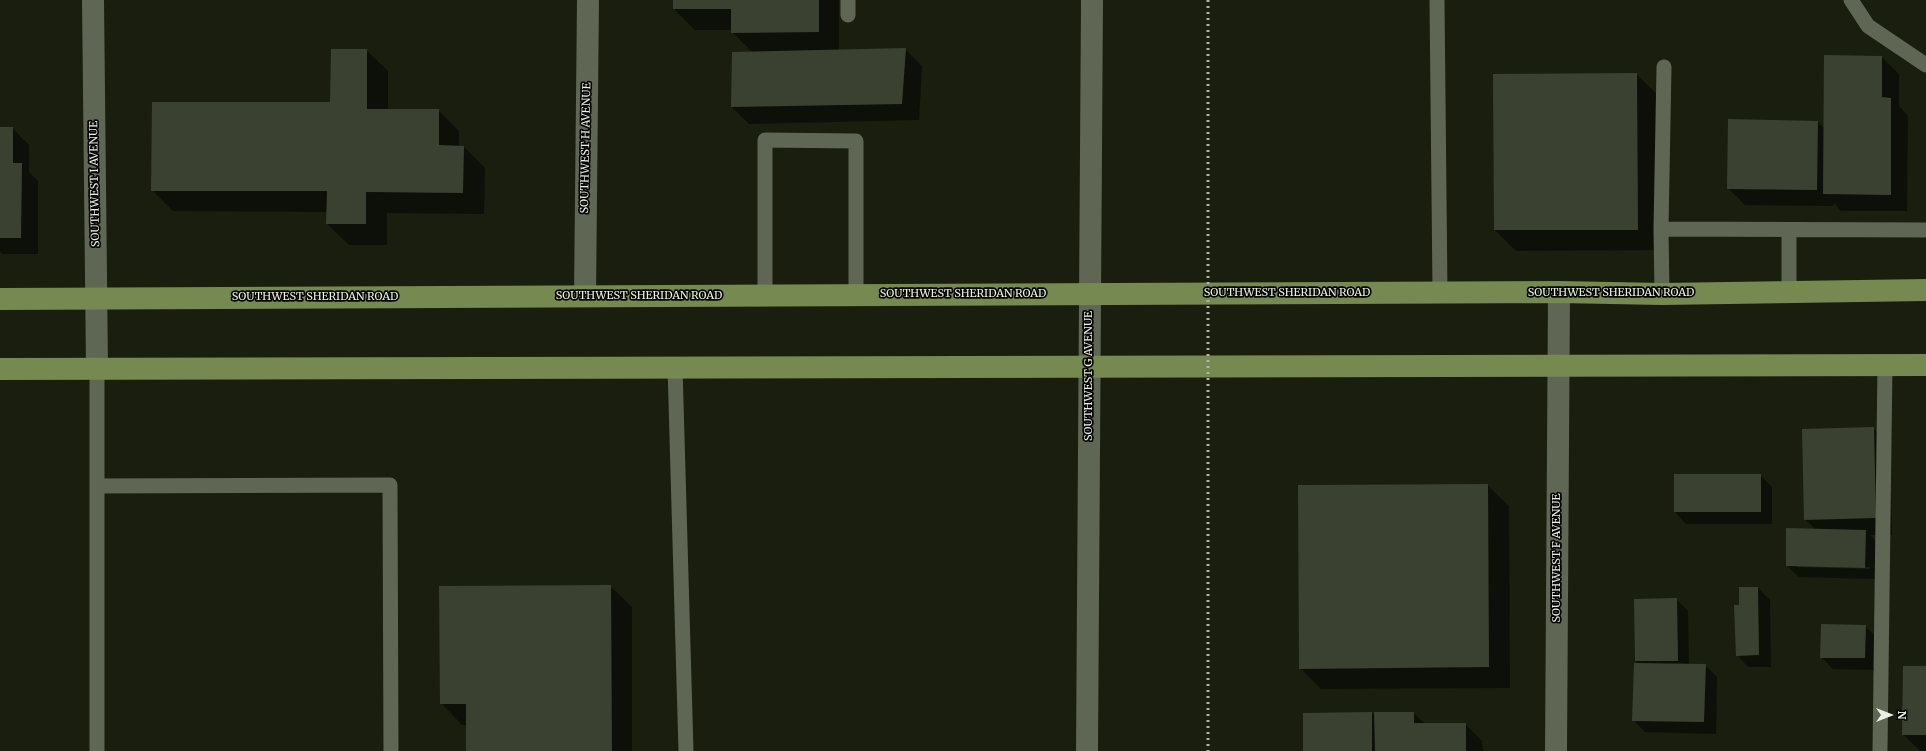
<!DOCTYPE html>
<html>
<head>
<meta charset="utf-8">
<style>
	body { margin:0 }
	#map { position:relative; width:1926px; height:751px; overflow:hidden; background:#191e0f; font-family:Merriweather,serif }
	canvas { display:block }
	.north { position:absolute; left:1870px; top:695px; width:40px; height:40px; -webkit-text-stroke:3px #060703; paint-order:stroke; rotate:90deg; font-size:11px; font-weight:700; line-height:16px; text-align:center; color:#ebefe5 }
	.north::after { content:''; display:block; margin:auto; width:14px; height:18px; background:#ebefe5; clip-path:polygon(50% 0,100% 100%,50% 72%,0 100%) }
</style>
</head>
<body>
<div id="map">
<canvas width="1926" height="751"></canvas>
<div class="north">N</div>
</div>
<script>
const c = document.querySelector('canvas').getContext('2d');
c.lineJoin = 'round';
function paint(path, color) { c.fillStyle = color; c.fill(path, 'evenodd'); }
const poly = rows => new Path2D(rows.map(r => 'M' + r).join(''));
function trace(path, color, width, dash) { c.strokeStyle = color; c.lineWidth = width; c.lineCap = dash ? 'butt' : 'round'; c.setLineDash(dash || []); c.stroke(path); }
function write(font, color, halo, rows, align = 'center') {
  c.font = font + ' Merriweather,serif'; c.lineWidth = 3.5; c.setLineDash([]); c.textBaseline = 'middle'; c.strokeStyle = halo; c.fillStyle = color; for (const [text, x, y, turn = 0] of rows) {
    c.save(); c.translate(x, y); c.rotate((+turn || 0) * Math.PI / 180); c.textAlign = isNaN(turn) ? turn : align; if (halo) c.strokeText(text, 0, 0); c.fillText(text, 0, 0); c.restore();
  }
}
paint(poly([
	[674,0,839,0,839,51,905,49,922,66,919,120,749,124,732,107,752,52,732,32,732,30,695,30,674,9],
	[366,50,388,71,388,110,438,110,459,131,459,147,464,147,485,168,484,214,387,213,387,245,349,245,327,224,328,212,173,211,152,190,331,103],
	[1825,56,1882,57,1899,74,1899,106,1908,116,1907,211,1841,211,1834,203,1833,206,1745,205,1728,188,1818,122,1824,128],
	[1636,74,1658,95,1659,250,1516,251,1495,230,1494,75],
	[0,128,12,128,29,145,29,172,38,181,38,254,2,254,0,252],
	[1873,428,1890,445,1892,535,1870,535,1878,543,1877,579,1799,577,1787,566,1815,529,1805,519],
	[1798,565,1870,567,1870,569,1798,567],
	[1760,475,1772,487,1772,524,1686,524,1675,512],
	[1487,485,1509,506,1510,688,1321,689,1300,668],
	[610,586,632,607,632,751,467,751,467,725,462,725,441,703],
	[1758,588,1770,600,1771,667,1748,667,1737,655,1740,606],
	[1676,599,1688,611,1689,665,1705,665,1717,677,1716,734,1645,732,1633,720,1639,664,1636,661],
	[1865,626,1877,638,1877,670,1833,669,1821,657],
	[1926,667,1926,751,1920,751,1903,734],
	[1371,713,1375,716,1413,713,1425,724,1465,724,1482,741,1483,751,1304,751]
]), '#0007');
paint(poly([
	[673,0,819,0,819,32,731,33,731,9,673,9],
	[906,48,902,104,731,107,732,52],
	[331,49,367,49,367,109,439,109,439,145,464,146,463,193,366,192,366,224,326,224,327,191,151,191,152,102,330,102],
	[1824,55,1882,56,1882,97,1891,98,1891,195,1823,194],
	[1637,73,1638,230,1494,230,1493,74],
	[1728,119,1818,121,1817,190,1727,189],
	[0,127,13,127,13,163,22,163,21,238,0,238],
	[1874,427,1876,518,1804,520,1802,429],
	[1674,474,1761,474,1761,512,1674,512],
	[1488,484,1489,667,1299,669,1298,485],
	[1786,528,1866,530,1865,568,1786,566],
	[611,585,612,751,466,751,466,704,440,704,439,586],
	[1739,587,1758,587,1759,655,1736,656,1734,605,1739,605],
	[1677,598,1678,661,1635,661,1634,599],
	[1821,624,1866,625,1865,658,1820,658],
	[1634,663,1706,664,1704,722,1632,721],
	[1903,666,1926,666,1926,735,1902,735],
	[1372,712,1372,751,1303,751,1303,713],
	[1374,712,1414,712,1414,723,1466,723,1466,751,1375,751]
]), '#3b4131');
trace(poly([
	[1437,0,1440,292],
	[1851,0,1868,26,1926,65],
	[848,15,848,0],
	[1661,229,1664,67],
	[1789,230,1789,292],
	[1662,294,1661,229,1926,230],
	[765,295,765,140,856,141,856,295],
	[675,367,686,751],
	[97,368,97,751],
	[97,486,390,485,391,751],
	[1880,751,1885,365]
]), '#5f6654', 15);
trace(poly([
	[93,0,97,368],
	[585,296,588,0],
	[1087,751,1092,0],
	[1556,751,1559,292]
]), '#5f6654', 22);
trace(poly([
	[0,299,1559,292,1662,294,1926,290],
	[0,369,1926,365]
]), '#758950', 22);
trace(poly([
	[1208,0,1208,751]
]), '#b0b4a9', 3, [2, 4]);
write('11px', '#ebefe5', '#060703', [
	["SOUTHWEST H AVENUE",586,148,-89],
	["SOUTHWEST I AVENUE",95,184,-91],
	["SOUTHWEST SHERIDAN ROAD",1287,293],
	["SOUTHWEST SHERIDAN ROAD",1611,293],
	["SOUTHWEST SHERIDAN ROAD",963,294],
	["SOUTHWEST SHERIDAN ROAD",639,296],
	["SOUTHWEST SHERIDAN ROAD",315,297],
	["SOUTHWEST G AVENUE",1089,376,-90],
	["SOUTHWEST F AVENUE",1557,558,-90]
]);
</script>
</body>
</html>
